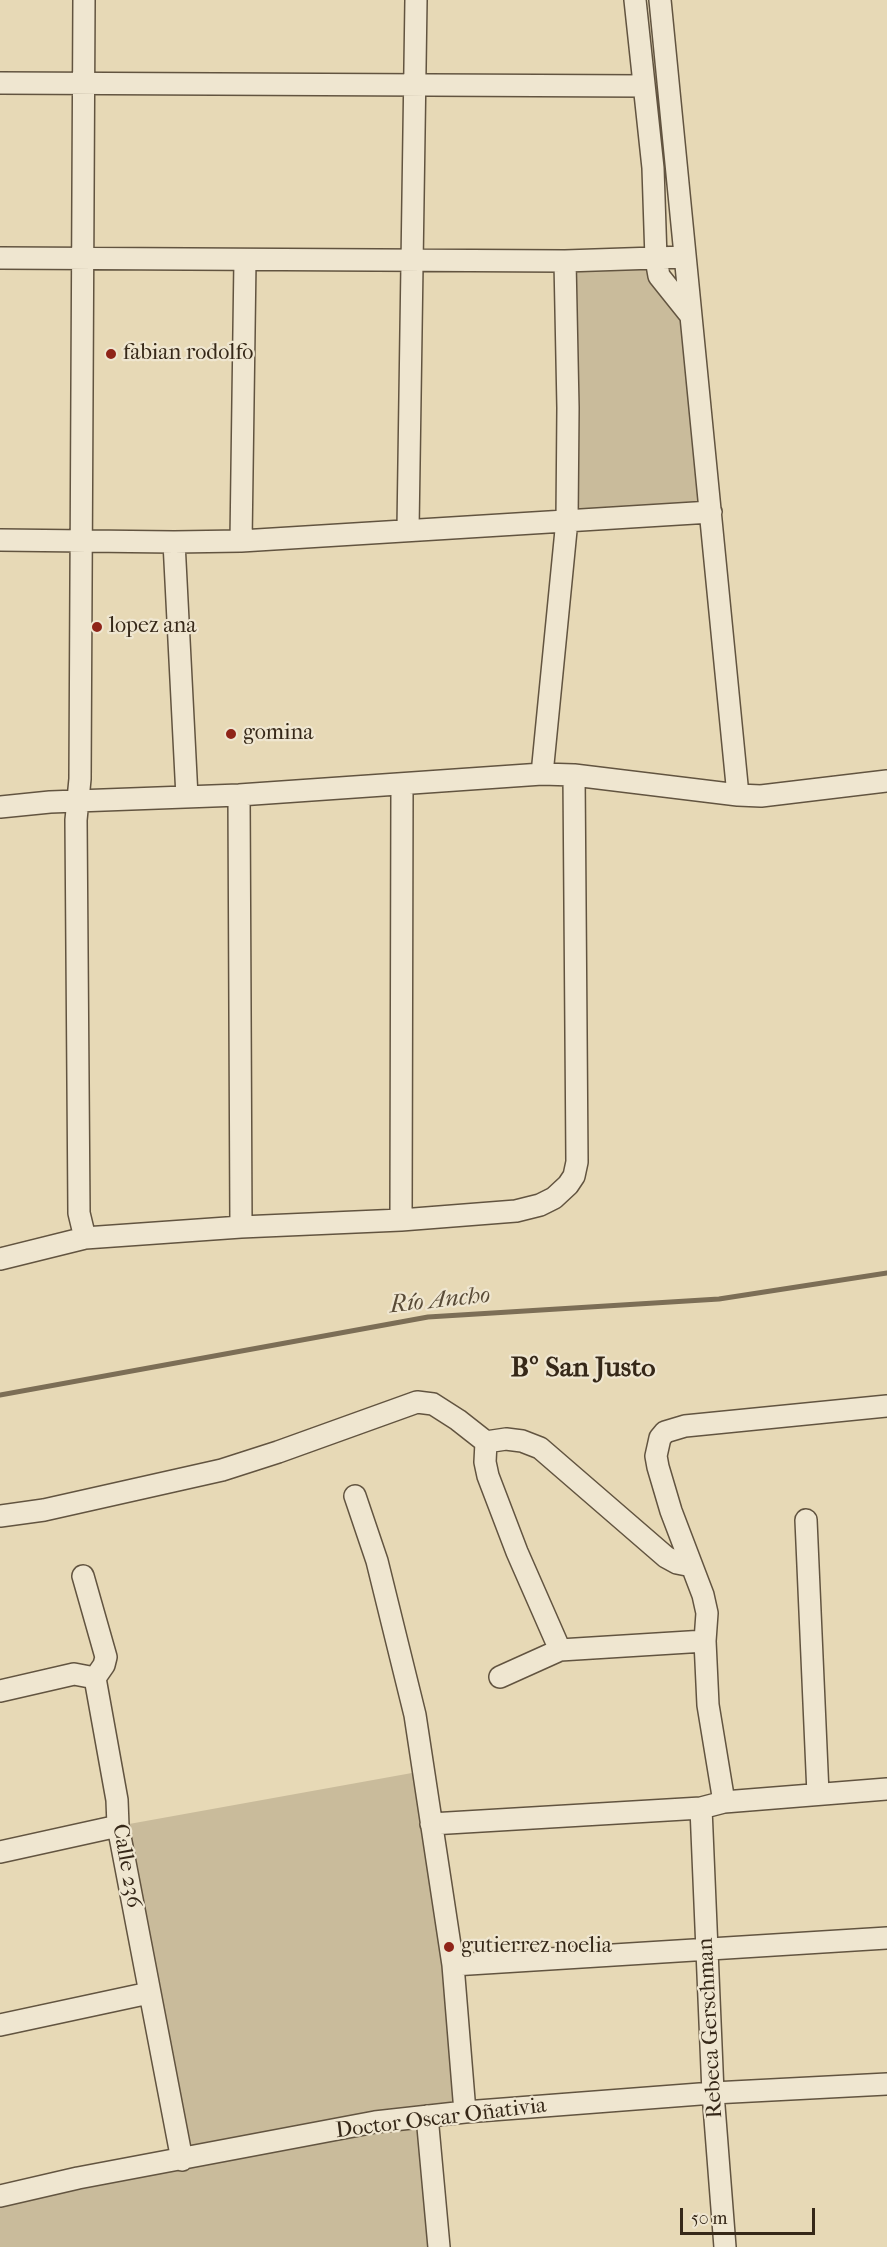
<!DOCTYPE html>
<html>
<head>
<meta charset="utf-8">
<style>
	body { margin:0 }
	#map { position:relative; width:887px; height:2247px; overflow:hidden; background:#e7d9b6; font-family:"IM FELL French Canon",serif }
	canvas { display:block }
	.scale { position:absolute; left:680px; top:2208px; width:135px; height:27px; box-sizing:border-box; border:3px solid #362818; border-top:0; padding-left:8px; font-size:18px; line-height:21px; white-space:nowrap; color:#362818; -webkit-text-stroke:4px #efe6d0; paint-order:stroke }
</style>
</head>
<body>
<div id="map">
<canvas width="887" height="2247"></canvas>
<div class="scale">50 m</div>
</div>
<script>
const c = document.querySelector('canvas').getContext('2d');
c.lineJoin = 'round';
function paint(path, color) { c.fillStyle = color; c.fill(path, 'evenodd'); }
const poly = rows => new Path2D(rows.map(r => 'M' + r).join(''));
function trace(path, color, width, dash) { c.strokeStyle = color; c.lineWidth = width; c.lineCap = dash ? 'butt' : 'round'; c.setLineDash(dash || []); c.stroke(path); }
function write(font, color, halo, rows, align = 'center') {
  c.font = font + ' "IM FELL French Canon",serif'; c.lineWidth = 4.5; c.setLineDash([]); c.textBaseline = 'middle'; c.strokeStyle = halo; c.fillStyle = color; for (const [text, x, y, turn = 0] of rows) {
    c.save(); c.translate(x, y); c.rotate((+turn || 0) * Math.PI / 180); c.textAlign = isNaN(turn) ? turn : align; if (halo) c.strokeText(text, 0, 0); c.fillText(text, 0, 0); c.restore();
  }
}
paint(poly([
	[565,261,657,263,691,316,711,512,567,514],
	[423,1771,465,2112,427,2119,439,2247,0,2247,0,2196,182,2160,118,1826]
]), '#c9bb9b');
trace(poly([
	[0,1395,428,1317,719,1299,887,1273]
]), '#7c6e56', 5);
const minor = poly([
	[84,0,80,779,76,820,79,1213,85,1238],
	[635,0,653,168,656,259,659,276,691,316],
	[660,0,738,795],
	[0,83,644,86],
	[0,258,565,261,685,257],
	[408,529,416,0],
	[0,540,174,542,241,541,711,512],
	[241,541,245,260],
	[174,542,187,797],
	[542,774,567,520,568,408,565,261],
	[239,795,241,1227],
	[0,807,50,802,239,795,542,774,574,775,738,795,761,796,887,781],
	[401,1220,402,784],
	[0,1259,85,1238,241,1227,401,1220,516,1211,540,1205,554,1198,568,1185,574,1176,577,1162,574,775],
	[486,1442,485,1462,488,1476,517,1552,560,1650],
	[355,1496,377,1561,415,1715,453,1965,465,2112],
	[0,1516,44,1510,222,1470,278,1452,417,1402,433,1404,458,1420,486,1442,506,1439,522,1441,540,1448,666,1557,677,1563,692,1566],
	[806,1520,818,1794],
	[83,1576,106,1657,104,1665,95,1678,117,1800,118,1826,182,2160],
	[500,1677,560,1650,705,1641],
	[0,1691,74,1674,95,1678],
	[724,1802,708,1705,705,1641,707,1613,703,1595,671,1511,658,1467,656,1456,660,1438,665,1432,685,1426,887,1406],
	[701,1808,713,2093,725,2247],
	[431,1824,701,1808,724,1802,887,1789],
	[0,1852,118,1826],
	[453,1965,887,1938],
	[0,2025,149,1993],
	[427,2116,439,2247],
	[0,2196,78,2178,375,2122,465,2112,713,2093,887,2084]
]);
trace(minor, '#625440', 24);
trace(minor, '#efe6d0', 21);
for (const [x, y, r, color] of [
	[111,354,6,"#8f2418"],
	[97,627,6,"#8f2418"],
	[231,734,6,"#8f2418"],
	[449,1947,6,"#8f2418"]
]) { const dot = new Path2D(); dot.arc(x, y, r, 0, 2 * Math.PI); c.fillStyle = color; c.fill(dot); trace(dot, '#efe6d0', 2); }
write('22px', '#362818', '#efe6d0', [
	["fabian rodolfo",123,354],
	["lopez ana",109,627],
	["gomina",243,734],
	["gutierrez noelia",461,1947]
], 'left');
write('22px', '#362818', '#efe6d0', [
	["Calle 236",126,1866,80],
	["Rebeca Gerschman",711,2028,-93],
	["Doctor Oscar Oñativia",441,2119,-7]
]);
write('italic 24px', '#594b37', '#efe6d0', [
	["Río Ancho",440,1301,-6]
]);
write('bold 28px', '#362818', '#efe6d0', [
	["Bº San Justo",583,1369]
]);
</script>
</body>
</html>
